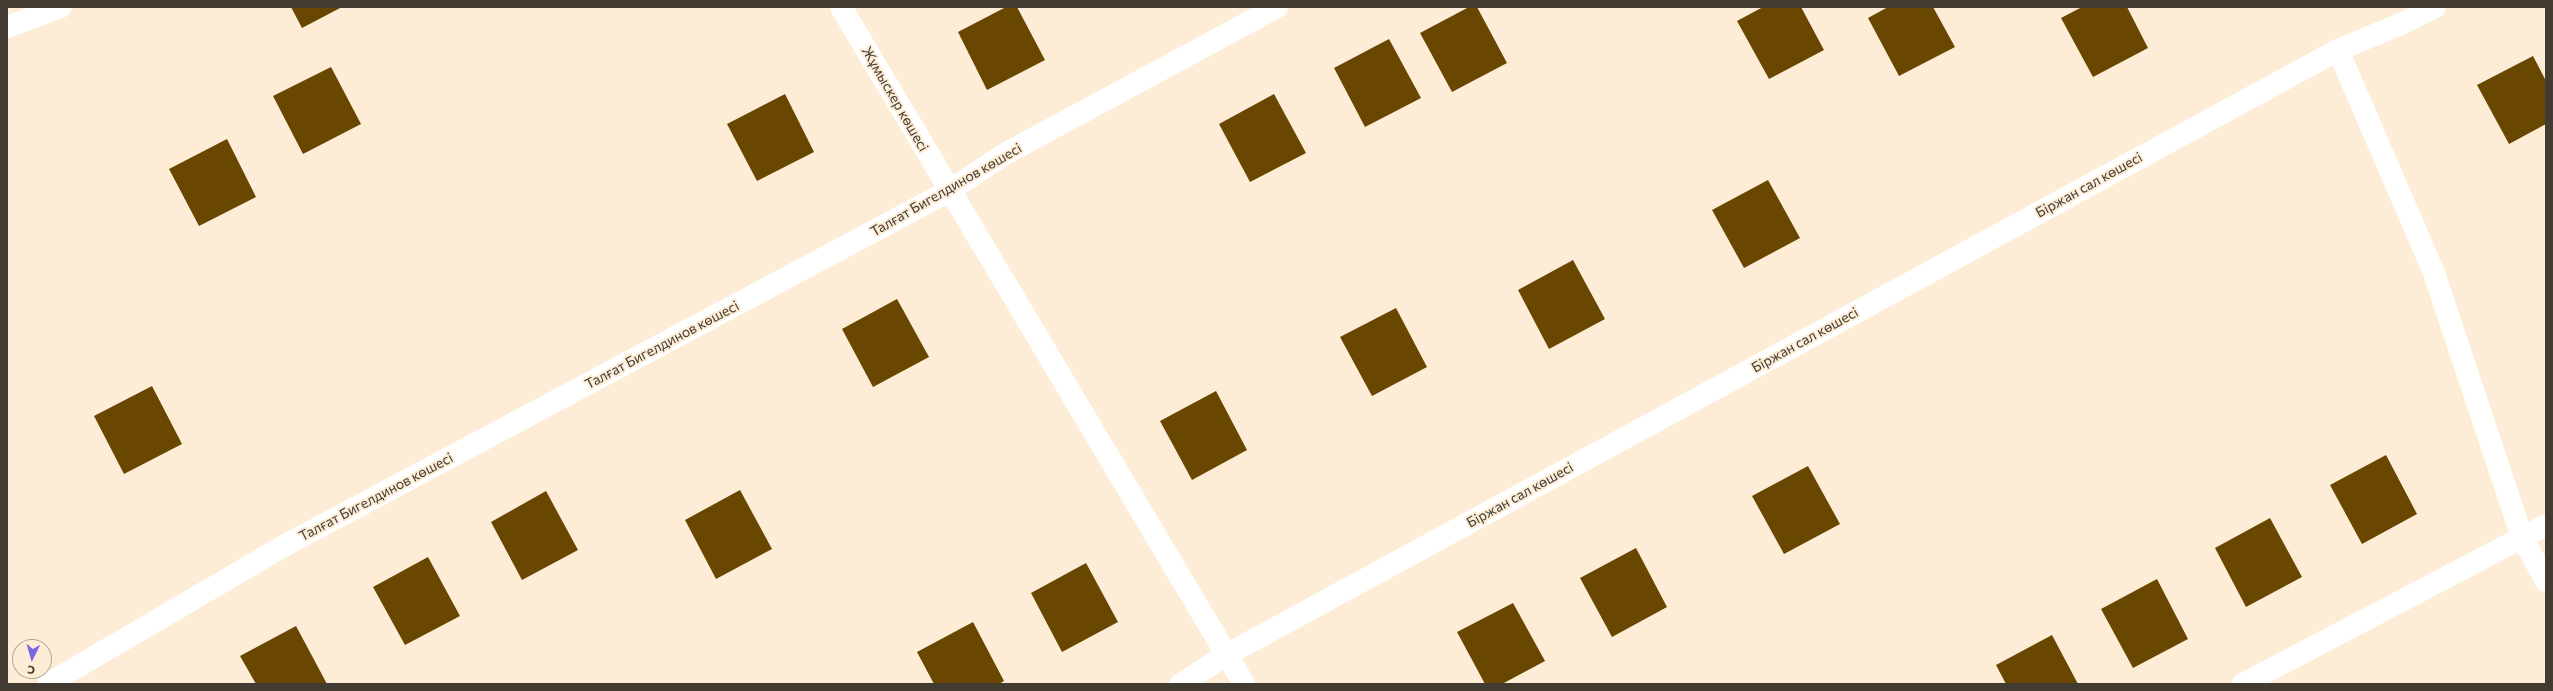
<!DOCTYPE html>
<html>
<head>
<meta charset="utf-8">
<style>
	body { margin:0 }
	#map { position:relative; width:2553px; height:691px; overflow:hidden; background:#fdedd7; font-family:Commissioner,sans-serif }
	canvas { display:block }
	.frame { position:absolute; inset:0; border:8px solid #413b32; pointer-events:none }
	.north { position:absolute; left:12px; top:639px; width:40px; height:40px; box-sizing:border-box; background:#fdedd7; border:1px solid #b2a695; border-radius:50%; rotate:185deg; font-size:11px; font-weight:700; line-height:16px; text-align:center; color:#413b32 }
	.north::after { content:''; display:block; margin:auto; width:14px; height:18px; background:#7b66e2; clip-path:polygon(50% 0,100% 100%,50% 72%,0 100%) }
</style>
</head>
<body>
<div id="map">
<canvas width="2553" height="691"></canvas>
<div class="frame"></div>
<div class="north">С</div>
</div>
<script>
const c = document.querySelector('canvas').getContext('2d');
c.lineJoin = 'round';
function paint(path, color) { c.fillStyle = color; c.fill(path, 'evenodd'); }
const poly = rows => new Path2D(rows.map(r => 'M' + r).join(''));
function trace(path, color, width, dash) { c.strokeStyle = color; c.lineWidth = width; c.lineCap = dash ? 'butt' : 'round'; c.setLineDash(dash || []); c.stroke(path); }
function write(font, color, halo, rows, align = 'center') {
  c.font = font + ' Commissioner,sans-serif'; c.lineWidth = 4; c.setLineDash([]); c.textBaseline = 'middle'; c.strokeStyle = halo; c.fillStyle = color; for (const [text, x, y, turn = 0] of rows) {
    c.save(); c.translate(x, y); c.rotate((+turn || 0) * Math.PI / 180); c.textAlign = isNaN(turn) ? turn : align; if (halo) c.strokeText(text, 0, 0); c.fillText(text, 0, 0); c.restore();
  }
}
paint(poly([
	[291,7,342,7,302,28],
	[1006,7,1017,7,1045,60,987,90,958,32],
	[1469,7,1477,7,1507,63,1452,92,1420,33],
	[1763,7,1801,7,1824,50,1769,79,1737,21],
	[1888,7,1933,7,1955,47,1899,76,1868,18],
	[2082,7,2127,7,2148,48,2093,77,2061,18],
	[1389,39,1421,98,1365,127,1334,68],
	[2533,56,2546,81,2546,124,2509,144,2477,85],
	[331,67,361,124,303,154,273,96],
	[785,94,814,152,757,181,727,124],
	[1274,94,1306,153,1250,182,1219,124],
	[227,139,256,197,199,226,169,169],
	[1768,180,1800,238,1744,268,1712,210],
	[1573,260,1605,319,1549,349,1518,290],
	[897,299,929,357,873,387,842,329],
	[1396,308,1427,367,1372,396,1340,337],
	[152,386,182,444,124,474,94,416],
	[1216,391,1247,450,1192,480,1160,421],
	[2386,455,2417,514,2362,544,2330,485],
	[1808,466,1840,524,1784,554,1752,496],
	[740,490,772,549,716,579,685,520],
	[546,491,578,550,522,580,491,522],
	[2270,518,2302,577,2246,607,2215,548],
	[1636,548,1667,607,1612,637,1580,578],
	[428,557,460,616,405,645,373,587],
	[1086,563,1118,622,1062,652,1031,593],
	[2157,579,2188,639,2133,668,2101,609],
	[1513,603,1545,661,1502,684,1485,684,1457,632],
	[973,622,1004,681,999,684,934,684,917,652],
	[296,626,327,684,256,684,240,656],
	[2052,635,2078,684,2006,684,1996,665]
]), '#694700');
trace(poly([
	[841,7,1244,684],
	[7,27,61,7],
	[2338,50,2434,273,2522,537,2546,581],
	[48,684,282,547,949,191,1003,155,1277,7],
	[1181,684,1226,655,2338,50,2401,24,2435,7],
	[2243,684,2546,525]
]), '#fff', 22);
write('14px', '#413b32', '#fdedd7', [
	["Жұмыскер көшесі",895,99,60],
	["Біржан сал көшесі",2089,185,-29],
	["Талғат Бигелдинов көшесі",946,190,-30],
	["Біржан сал көшесі",1805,340,-29],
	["Талғат Бигелдинов көшесі",662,345,-28],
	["Біржан сал көшесі",1520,495,-29],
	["Талғат Бигелдинов көшесі",376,497,-28]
]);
</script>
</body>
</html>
